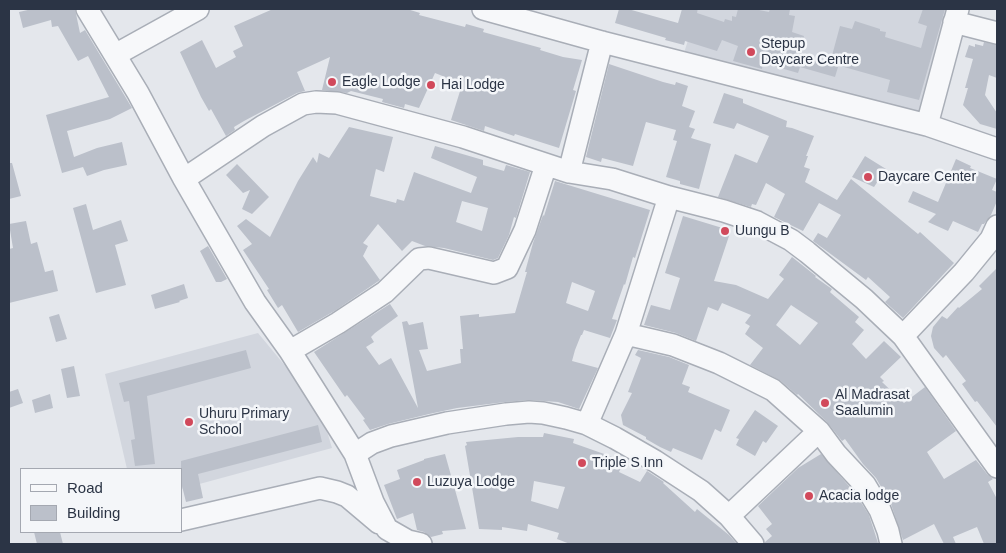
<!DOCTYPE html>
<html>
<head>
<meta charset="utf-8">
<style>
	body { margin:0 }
	#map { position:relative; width:1006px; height:553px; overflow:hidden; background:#e4e7ec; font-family:Arial,sans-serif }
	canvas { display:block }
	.frame { position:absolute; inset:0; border:10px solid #2b3445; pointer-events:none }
	.legend { position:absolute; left:20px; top:468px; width:162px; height:65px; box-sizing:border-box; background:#f4f6f9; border:1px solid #a4a8b1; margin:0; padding:6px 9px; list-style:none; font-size:15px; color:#2b3445 }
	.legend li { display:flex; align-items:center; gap:10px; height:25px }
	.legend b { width:25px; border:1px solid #a4a8b1 }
</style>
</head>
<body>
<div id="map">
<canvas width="1006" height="553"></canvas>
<div class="frame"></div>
<ul class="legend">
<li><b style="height:6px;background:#f7f8fa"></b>Road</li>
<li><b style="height:14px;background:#bbc0ca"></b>Building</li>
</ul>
</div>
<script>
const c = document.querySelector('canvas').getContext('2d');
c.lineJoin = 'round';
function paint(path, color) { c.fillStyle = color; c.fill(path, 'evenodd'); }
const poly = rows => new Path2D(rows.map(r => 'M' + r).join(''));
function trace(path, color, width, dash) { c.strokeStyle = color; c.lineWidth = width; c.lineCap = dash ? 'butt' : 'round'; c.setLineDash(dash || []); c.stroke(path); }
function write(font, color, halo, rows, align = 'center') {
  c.font = font + ' Arial,sans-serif'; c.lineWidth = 5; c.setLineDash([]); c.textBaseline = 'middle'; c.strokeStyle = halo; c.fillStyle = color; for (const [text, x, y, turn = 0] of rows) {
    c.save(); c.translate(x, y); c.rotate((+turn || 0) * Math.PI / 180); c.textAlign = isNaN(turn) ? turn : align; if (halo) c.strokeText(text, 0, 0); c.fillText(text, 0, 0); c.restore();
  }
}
paint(poly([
	[698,9,953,9,922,118,683,56],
	[258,333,320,408,332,448,181,489,181,469,127,469,105,374]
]), '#d2d6de');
paint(poly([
	[32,9,75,9,80,33,85,30,132,108,110,119,67,131,74,157,97,148,122,142,127,165,104,170,87,176,83,167,62,173,46,115,109,97,88,56,78,61,58,26,52,27,51,20,23,28,19,12],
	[273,9,407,9,420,13,419,15,465,27,466,24,484,29,483,32,541,48,540,50,563,57,582,60,573,90,576,91,559,148,515,134,514,136,485,126,484,131,451,120,461,88,444,82,445,77,435,73,419,108,405,104,404,108,382,102,383,99,351,91,347,93,322,90,330,57,297,72,305,91,297,93,244,121,234,127,235,130,226,136,211,109,209,111,201,97,180,52,202,40,216,68,236,57,233,51,243,46,234,26],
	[619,9,628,9,678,23,682,9,698,9,697,13,724,22,725,19,732,21,732,16,736,17,738,9,754,9,769,12,770,9,790,9,789,15,795,16,792,32,804,36,801,47,803,48,801,56,838,67,835,77,800,67,798,73,763,63,762,69,733,61,738,46,722,40,717,51,685,41,684,45,665,40,666,38,615,23],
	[923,9,945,9,919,100,887,92,890,80,830,63,840,26,852,29,855,21,880,29,880,31,886,32,885,37,921,48,927,26,918,23],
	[984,42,997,45,997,78,989,75,985,95,997,113,997,129,980,124,963,105,968,88,965,88,973,59,965,57,969,45,975,47,975,44,983,46],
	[609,64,663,82,675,85,676,82,688,86,682,106,695,111,689,127,695,129,691,138,711,144,699,189,680,184,680,181,666,177,677,141,673,140,676,130,646,122,633,166,602,158,601,162,586,157],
	[724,93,743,99,743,103,787,121,786,127,792,128,814,136,806,156,808,156,804,167,810,169,805,182,837,200,851,179,918,234,920,232,954,263,903,318,885,302,890,297,868,277,866,280,813,241,818,233,827,238,841,215,819,203,803,231,774,217,785,194,766,183,756,205,752,204,751,207,718,197,735,154,757,163,769,136,737,123,734,129,713,123],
	[349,127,393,137,384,172,376,169,370,196,396,203,397,199,404,201,414,172,471,193,477,177,431,158,435,146,483,160,483,165,504,171,506,165,530,172,516,218,514,217,509,235,498,258,493,260,444,248,425,246,412,241,402,251,378,224,363,243,368,246,363,256,380,280,336,310,298,332,282,305,278,308,267,290,269,289,243,250,252,244,237,226,246,219,270,237,298,181,313,157,317,163,319,153,329,158],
	[462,201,488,208,482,231,456,222],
	[865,156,886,169,874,187,852,177],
	[956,159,971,166,970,168,997,179,992,190,997,192,997,201,991,215,984,224,982,224,978,232,953,221,948,231,928,222,936,214,908,202,913,191,938,202],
	[9,163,12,163,21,196,9,199],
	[237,164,269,197,252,214,242,209,250,190,243,193,226,175],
	[555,181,650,210,635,258,633,257,625,285,624,284,612,319,617,320,610,338,584,330,582,335,581,335,575,350,572,361,598,368,579,409,558,402,544,401,528,400,505,402,457,408,429,414,388,424,370,430,363,420,365,419,347,395,345,397,314,352,390,304,398,316,375,333,371,337,374,342,366,347,379,365,391,358,418,408,402,322,407,321,409,325,423,322,428,349,419,350,427,371,461,363,460,349,463,349,460,316,479,314,479,317,515,313,527,272,525,272,533,243,543,215,544,216],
	[572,282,595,291,588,311,566,303],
	[86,204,93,230,121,220,128,241,115,245,126,285,96,293,73,208],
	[683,216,729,230,728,232,730,233,714,281,736,285,768,299,784,279,779,275,792,257,816,276,815,277,832,289,830,292,831,293,859,317,855,322,864,330,852,344,866,359,884,341,901,357,880,377,884,381,882,382,904,403,925,387,956,431,927,452,944,479,976,460,987,474,993,479,988,482,997,499,997,544,984,544,977,527,953,537,956,544,944,544,934,524,903,540,891,504,876,478,863,464,845,439,842,441,827,422,798,394,797,395,781,381,750,365,763,348,745,334,750,326,745,323,751,315,722,303,718,311,708,307,696,341,676,333,644,325,651,305,670,310,680,278,665,273],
	[791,305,818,323,800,345,776,325],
	[26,221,31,244,37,242,45,272,53,270,58,291,9,303,9,249,13,248,9,224],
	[208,246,227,279,221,282,216,282,200,251],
	[997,268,997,427,977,401,975,402,962,384,966,381,946,355,943,358,934,348,931,336,933,327,942,316,947,319,958,307,959,308,982,289,979,286],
	[184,284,188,298,179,301,180,302,155,309,151,295],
	[59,314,67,339,56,342,49,317],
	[246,350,251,368,147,396,155,464,135,466,131,440,135,439,129,401,124,402,119,383],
	[638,350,669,357,689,365,682,384,690,387,688,392,730,410,721,432,715,429,702,460,673,448,671,452,660,447,646,439,646,437,623,425,621,415,632,393,628,392,641,358,635,355],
	[74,366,80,396,67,398,61,369],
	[18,389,23,403,9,408,9,392],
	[50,394,53,408,35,413,32,400],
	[755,410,778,426,766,443,763,441,755,456,736,445,739,439,736,438],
	[318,425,322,442,198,474,203,498,186,502,181,482,181,461],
	[544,433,574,439,573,443,624,461,619,472,640,482,647,471,664,482,663,483,695,512,697,509,729,535,737,544,570,544,557,539,559,533,528,524,527,531,502,527,502,530,479,529,465,446,467,445,466,442,518,437,543,437],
	[534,481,565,487,558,509,531,501],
	[445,454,466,529,442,531,443,534,431,537,424,532,417,530,413,513,397,519,384,485,400,479,397,470,424,460,424,459],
	[821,454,855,493,869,515,878,543,765,544,765,542,772,536,766,529,772,524,758,506,798,468],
	[34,532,60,532,63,544,37,544]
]), '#bbc0ca');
const minor = poly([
	[87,9,138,93,184,179,255,302,290,351,355,454,373,502,387,529,408,541,421,544],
	[483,9,602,42,927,125,997,149],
	[954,22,997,33],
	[115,55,198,9],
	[927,125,958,9],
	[569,172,602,42],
	[184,179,263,126,303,104,316,102,337,103,463,137,569,172,612,179,669,197,724,211,757,222,791,240,807,252,864,299,903,336,997,467],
	[626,334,673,345,719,363,773,390,819,431,836,454,865,485,880,510,888,531,891,544],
	[903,336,964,272,991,239,997,226],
	[290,351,338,323,385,292,419,259,429,258,494,273,507,268,525,230,546,165],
	[587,424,626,334,669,197],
	[355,454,372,443,391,436,447,423,506,414,529,412,543,413,566,418,587,424,615,438,655,461,701,491,729,516,753,544],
	[729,516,819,431],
	[181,520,320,488,337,492,347,496,379,523]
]);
trace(minor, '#a9aeb7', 24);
trace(minor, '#f7f8fa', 21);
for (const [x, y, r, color] of [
	[751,52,5,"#d1495b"],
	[332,82,5,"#d1495b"],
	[431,85,5,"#d1495b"],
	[868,177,5,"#d1495b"],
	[725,231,5,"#d1495b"],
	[825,403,5,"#d1495b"],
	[189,422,5,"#d1495b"],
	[582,463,5,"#d1495b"],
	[417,482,5,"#d1495b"],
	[809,496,5,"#d1495b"]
]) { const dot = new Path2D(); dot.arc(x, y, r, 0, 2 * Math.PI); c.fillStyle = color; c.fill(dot); trace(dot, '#f4f6f9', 2); }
write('14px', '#2b3445', '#f4f6f9', [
	["Stepup",761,44],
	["Daycare Centre",761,60],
	["Eagle Lodge",342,82],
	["Hai Lodge",441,85],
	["Daycare Center",878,177],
	["Uungu B",735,231],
	["Al Madrasat",835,395],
	["Saalumin",835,411],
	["Uhuru Primary",199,414],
	["School",199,430],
	["Triple S Inn",592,463],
	["Luzuya Lodge",427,482],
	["Acacia lodge",819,496]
], 'left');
</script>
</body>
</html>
